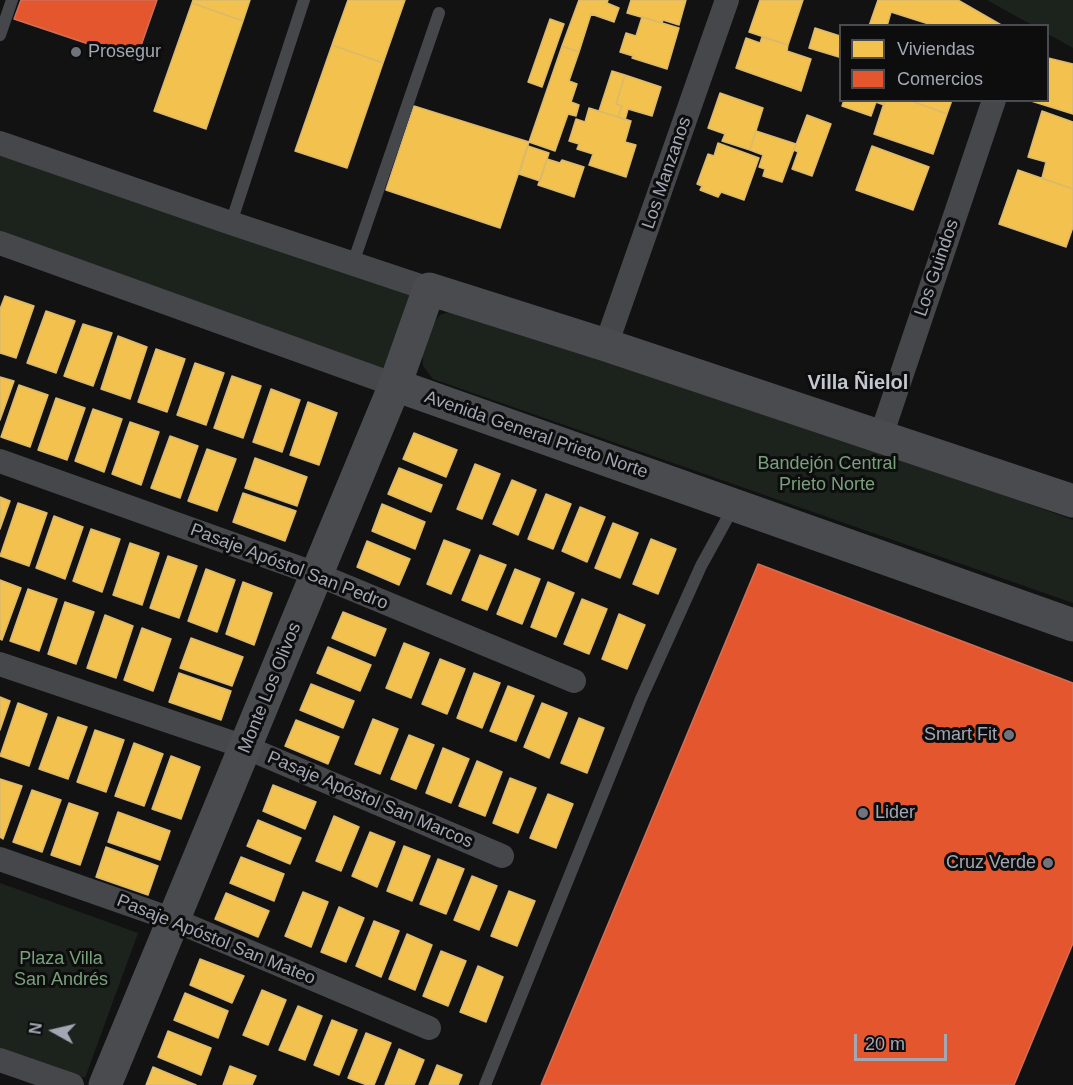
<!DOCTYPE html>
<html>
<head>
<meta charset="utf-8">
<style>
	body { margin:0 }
	#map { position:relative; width:1073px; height:1085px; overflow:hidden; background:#121213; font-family:Arial,sans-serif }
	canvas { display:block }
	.legend { position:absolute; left:839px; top:24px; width:210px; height:78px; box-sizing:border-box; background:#0d0d0e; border:2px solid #494b50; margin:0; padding:8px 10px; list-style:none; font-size:18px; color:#a2a7b4 }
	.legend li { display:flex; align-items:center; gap:12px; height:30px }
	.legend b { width:30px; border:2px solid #494b50 }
	.north { position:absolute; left:24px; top:1001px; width:60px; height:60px; -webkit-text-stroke:4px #0d0d0e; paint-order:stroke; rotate:278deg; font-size:16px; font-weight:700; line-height:24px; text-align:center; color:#a2a7b4 }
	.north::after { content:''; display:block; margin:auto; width:21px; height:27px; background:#a2a7b4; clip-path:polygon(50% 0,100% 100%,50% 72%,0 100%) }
	.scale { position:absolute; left:854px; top:1034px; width:93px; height:27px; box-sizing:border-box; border:3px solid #a2a7b4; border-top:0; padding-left:8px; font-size:18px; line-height:21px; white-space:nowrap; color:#a2a7b4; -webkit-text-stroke:4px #0d0d0e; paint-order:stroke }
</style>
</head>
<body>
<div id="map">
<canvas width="1073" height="1085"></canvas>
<ul class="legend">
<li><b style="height:16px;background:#f2c14e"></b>Viviendas</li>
<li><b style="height:16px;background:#e4572e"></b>Comercios</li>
</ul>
<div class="north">N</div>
<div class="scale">20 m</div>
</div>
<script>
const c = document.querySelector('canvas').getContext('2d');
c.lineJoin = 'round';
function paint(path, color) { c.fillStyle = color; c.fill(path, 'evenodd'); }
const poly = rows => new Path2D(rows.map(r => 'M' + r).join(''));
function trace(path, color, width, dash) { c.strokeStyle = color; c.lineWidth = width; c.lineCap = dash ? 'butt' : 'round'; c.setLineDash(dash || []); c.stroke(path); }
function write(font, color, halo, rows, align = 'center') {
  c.font = font + ' Arial,sans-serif'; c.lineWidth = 6; c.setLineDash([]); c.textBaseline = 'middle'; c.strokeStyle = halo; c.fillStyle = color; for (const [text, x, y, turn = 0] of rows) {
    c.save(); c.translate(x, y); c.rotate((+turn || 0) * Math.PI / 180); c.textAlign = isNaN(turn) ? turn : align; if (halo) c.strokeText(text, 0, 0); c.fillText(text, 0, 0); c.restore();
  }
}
paint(poly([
	[987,0,1073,0,1073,48,1048,34,1048,26,1032,25],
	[0,153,417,295,389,373,0,233],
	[460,308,833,433,1073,520,1073,603,433,379,423,366,422,338,440,315],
	[0,883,138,933,85,1078,0,1048]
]), '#1c231d');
const homes = poly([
	[193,0,250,0,243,21,192,3,193,0],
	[348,0,405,0,383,63,332,45,348,0],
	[579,0,608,0,607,3,619,8,614,22,591,14,579,52,562,46,579,0],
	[631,0,686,0,679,25,663,20,662,23,627,13,631,0],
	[760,0,803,0,788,45,749,32,760,0],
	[878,0,958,0,1003,26,935,26,891,12,887,26,869,26,878,0],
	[192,3,243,21,206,129,154,111,192,3],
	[642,17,679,28,667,69,632,58,633,56,620,52,626,33,636,36,642,17],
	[550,19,564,24,542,87,528,82,550,19],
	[815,28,840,36,839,57,809,48,815,28],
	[762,37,788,45,787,51,811,59,801,91,736,68,746,38,760,43,762,37],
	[332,45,383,63,347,168,295,151,332,45],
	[562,46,579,52,569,81,577,84,571,102,579,105,576,116,568,114,555,151,529,142,562,46],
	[1048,58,1073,64,1073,114,1028,100,1048,100,1048,58],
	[612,71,625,75,616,104,622,106,618,117,599,111,612,71],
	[625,75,661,87,652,116,628,109,625,120,618,117,622,106,616,104,625,75],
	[720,93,763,108,750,150,722,141,725,134,708,128,720,93],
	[844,100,885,100,884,105,876,102,871,116,842,106,844,100],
	[885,100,909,100,947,114,933,154,874,134,885,100],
	[909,100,952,100,947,114,909,100],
	[414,106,529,142,500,228,386,190,414,106],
	[589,108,631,121,625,142,636,145,626,177,589,165,593,154,577,149,579,144,569,141,576,119,585,122,589,108],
	[1042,111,1073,122,1073,189,1042,178,1046,162,1028,157,1042,111],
	[807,115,831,124,812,176,792,169,798,152,794,150,807,115],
	[756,131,796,144,782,182,763,176,765,169,759,167,763,155,750,150,756,131],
	[718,143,759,158,744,200,721,192,718,197,700,190,702,186,697,184,708,154,714,156,718,143],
	[528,146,549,153,540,181,519,174,528,146],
	[872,146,929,167,913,210,856,190,872,146],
	[547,159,560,163,562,160,584,167,574,197,538,185,547,159],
	[1018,170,1073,189,1073,227,1066,247,999,224,1018,170],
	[5,296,34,306,16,358,0,353,0,309,5,296],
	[46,311,75,321,56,373,27,363,46,311],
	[83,324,112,333,93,386,64,376,83,324],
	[118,336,147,347,130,399,101,389,118,336],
	[156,349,185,359,167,412,138,402,156,349],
	[195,363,224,373,206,425,177,415,195,363],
	[232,376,261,386,243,438,214,428,232,376],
	[0,377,14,381,0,420,0,377],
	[19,385,48,395,30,447,1,437,19,385],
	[271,389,300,400,282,452,253,442,271,389],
	[56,398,85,408,67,460,38,450,56,398],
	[308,402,337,413,319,465,290,455,308,402],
	[93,409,122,419,104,472,75,461,93,409],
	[130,422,159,432,141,485,112,474,130,422],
	[414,433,457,450,446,477,403,459,414,433],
	[170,436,198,446,180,498,151,488,170,436],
	[207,449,236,459,217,511,188,501,207,449],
	[255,458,307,477,297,506,245,488,255,458],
	[475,464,500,474,482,519,457,509,475,464],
	[399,468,442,485,431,512,388,494,399,468],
	[512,480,536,490,518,535,493,524,512,480],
	[243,493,296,511,285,541,233,522,243,493],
	[546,494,571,504,553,549,528,539,546,494],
	[0,497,10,501,0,529,0,497],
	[18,503,47,513,29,566,0,556,18,503],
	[382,504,425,522,415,549,372,531,382,504],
	[580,507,605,517,587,562,562,551,580,507],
	[54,516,83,527,65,579,36,568,54,516],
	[613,523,638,533,620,578,595,568,613,523],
	[91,529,120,539,102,592,73,581,91,529],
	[651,539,676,549,658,594,633,584,651,539],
	[444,540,470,550,451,594,427,584,444,540],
	[367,541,410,559,399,585,357,567,367,541],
	[130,543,159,553,142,605,113,595,130,543],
	[480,555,506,565,487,610,462,600,480,555],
	[168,556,197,566,179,618,150,608,168,556],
	[206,569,235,580,217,632,188,621,206,569],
	[515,569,540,579,522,624,497,614,515,569],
	[0,580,21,588,2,640,0,639,0,580],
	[243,582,272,593,254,645,226,634,243,582],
	[548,582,574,593,556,637,531,627,548,582],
	[28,589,57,599,39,651,10,641,28,589],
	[582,599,607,609,589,654,564,644,582,599],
	[65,602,94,612,76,664,48,654,65,602],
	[343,612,386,629,375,656,332,638,343,612],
	[619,614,645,625,627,669,602,659,619,614],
	[105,615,133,626,116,678,87,668,105,615],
	[142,628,171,639,153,691,124,680,142,628],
	[191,638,243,657,232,686,180,668,191,638],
	[404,643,429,653,411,698,386,688,404,643],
	[328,647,371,665,360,691,317,673,328,647],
	[440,659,465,669,447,714,422,704,440,659],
	[179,673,231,691,221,720,169,702,179,673],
	[474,673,500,683,482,728,457,718,474,673],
	[311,684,354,701,343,728,300,710,311,684],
	[508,686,534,696,516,741,490,731,508,686],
	[0,697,10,701,0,730,0,697],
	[18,703,47,714,29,766,0,756,18,703],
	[542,703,567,713,549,758,524,747,542,703],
	[58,717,87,727,68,779,39,769,58,717],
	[579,718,604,728,587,773,561,763,579,718],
	[373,719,398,729,380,774,355,764,373,719],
	[296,720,339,737,328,764,285,746,296,720],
	[95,730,124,740,106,792,77,782,95,730],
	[409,735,434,745,416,789,391,779,409,735],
	[134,743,163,754,144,806,115,796,134,743],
	[443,748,469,759,451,803,426,793,443,748],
	[171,756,200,767,181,819,152,809,171,756],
	[477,761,502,772,485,816,459,806,477,761],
	[510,778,536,788,518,833,493,823,510,778],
	[0,779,22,786,3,839,0,837,0,779],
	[273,785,316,802,305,829,263,811,273,785],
	[32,790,61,800,42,852,13,842,32,790],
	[548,794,573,804,556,848,530,838,548,794],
	[69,803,98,813,80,865,51,855,69,803],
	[118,812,170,831,160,860,108,842,118,812],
	[334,816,359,827,341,871,316,861,334,816],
	[258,820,301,838,290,864,247,846,258,820],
	[370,832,395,842,377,887,352,876,370,832],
	[404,846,430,856,412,901,387,891,404,846],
	[106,847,158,866,148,895,96,877,106,847],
	[241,857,284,874,274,901,230,883,241,857],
	[438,859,464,869,446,914,420,904,438,859],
	[472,876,497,886,479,930,454,920,472,876],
	[509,891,535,901,517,946,491,936,509,891],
	[303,892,328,902,311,947,285,936,303,892],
	[226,893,269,911,258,937,215,919,226,893],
	[339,907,364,918,346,962,321,952,339,907],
	[374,921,399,931,381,977,356,966,374,921],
	[407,934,432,945,415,990,389,979,407,934],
	[441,951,466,961,448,1006,423,996,441,951],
	[200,959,244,976,232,1003,190,985,200,959],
	[478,966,503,977,486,1022,460,1012,478,966],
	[262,990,286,1000,268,1045,243,1035,262,990],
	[185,993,228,1011,218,1038,174,1020,185,993],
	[298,1006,322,1016,305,1060,279,1050,298,1006],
	[332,1020,357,1030,339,1075,314,1065,332,1020],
	[168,1031,211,1048,201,1075,158,1057,168,1031],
	[366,1033,391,1043,374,1085,367,1085,348,1078,366,1033],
	[399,1049,424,1060,414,1085,385,1085,399,1049],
	[437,1065,462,1075,458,1085,429,1085,437,1065],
	[230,1066,256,1076,252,1085,223,1085,230,1066],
	[153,1067,196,1085,146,1085,153,1067]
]);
paint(homes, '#f2c14e');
trace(homes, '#dab96d', 1.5);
const shops = poly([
	[21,0,157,0,136,60,14,19,21,0],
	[758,564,1073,683,1073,943,1014,1085,541,1085,758,564]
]);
paint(shops, '#e4572e');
trace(shops, '#d06f56', 1.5);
trace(poly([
	[0,35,12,0],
	[231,223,304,0],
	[353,263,439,13],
	[485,1085,641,699,701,566,734,506]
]), '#46474b', 12);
trace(poly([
	[0,143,231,223,429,289],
	[0,243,395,385],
	[606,345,727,0],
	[881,436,994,100],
	[0,461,316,574,574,681],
	[0,664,245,747,502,856],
	[0,859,174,920,429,1028],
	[0,1060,72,1085]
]), '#46474b', 24);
trace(poly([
	[395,385,1073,625],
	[105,1085,395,385,429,289,606,345,1073,501]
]), '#4a4b4f', 33);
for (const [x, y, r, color] of [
	[76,52,6,"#70737c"],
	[1009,735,6,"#70737c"],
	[863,813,6,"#70737c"],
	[1048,863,6,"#70737c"]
]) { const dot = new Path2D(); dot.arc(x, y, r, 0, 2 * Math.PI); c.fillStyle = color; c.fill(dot); trace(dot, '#0d0d0e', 2); }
write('18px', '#a2a7b4', '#0d0d0e', [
	["Prosegur",88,52],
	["Smart Fit",997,735,"right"],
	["Lider",875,813],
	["Cruz Verde",1036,863,"right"]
], 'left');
write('18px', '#a2a7b4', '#0d0d0e', [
	["Los Manzanos",667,173,-71],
	["Los Guindos",937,268,-71],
	["Avenida General Prieto Norte",536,435,19],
	["Pasaje Apóstol San Pedro",289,567,21],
	["Monte Los Olivos",270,688,-68],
	["Pasaje Apóstol San Marcos",370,800,23],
	["Pasaje Apóstol San Mateo",216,940,22]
]);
write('18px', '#79a07c', '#0d0d0e', [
	["Bandejón Central",827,464],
	["Prieto Norte",827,485],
	["Plaza Villa",61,959],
	["San Andrés",61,980]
]);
write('bold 20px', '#c4c6d0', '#0d0d0e', [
	["Villa Ñielol",858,383]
]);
</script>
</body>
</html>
